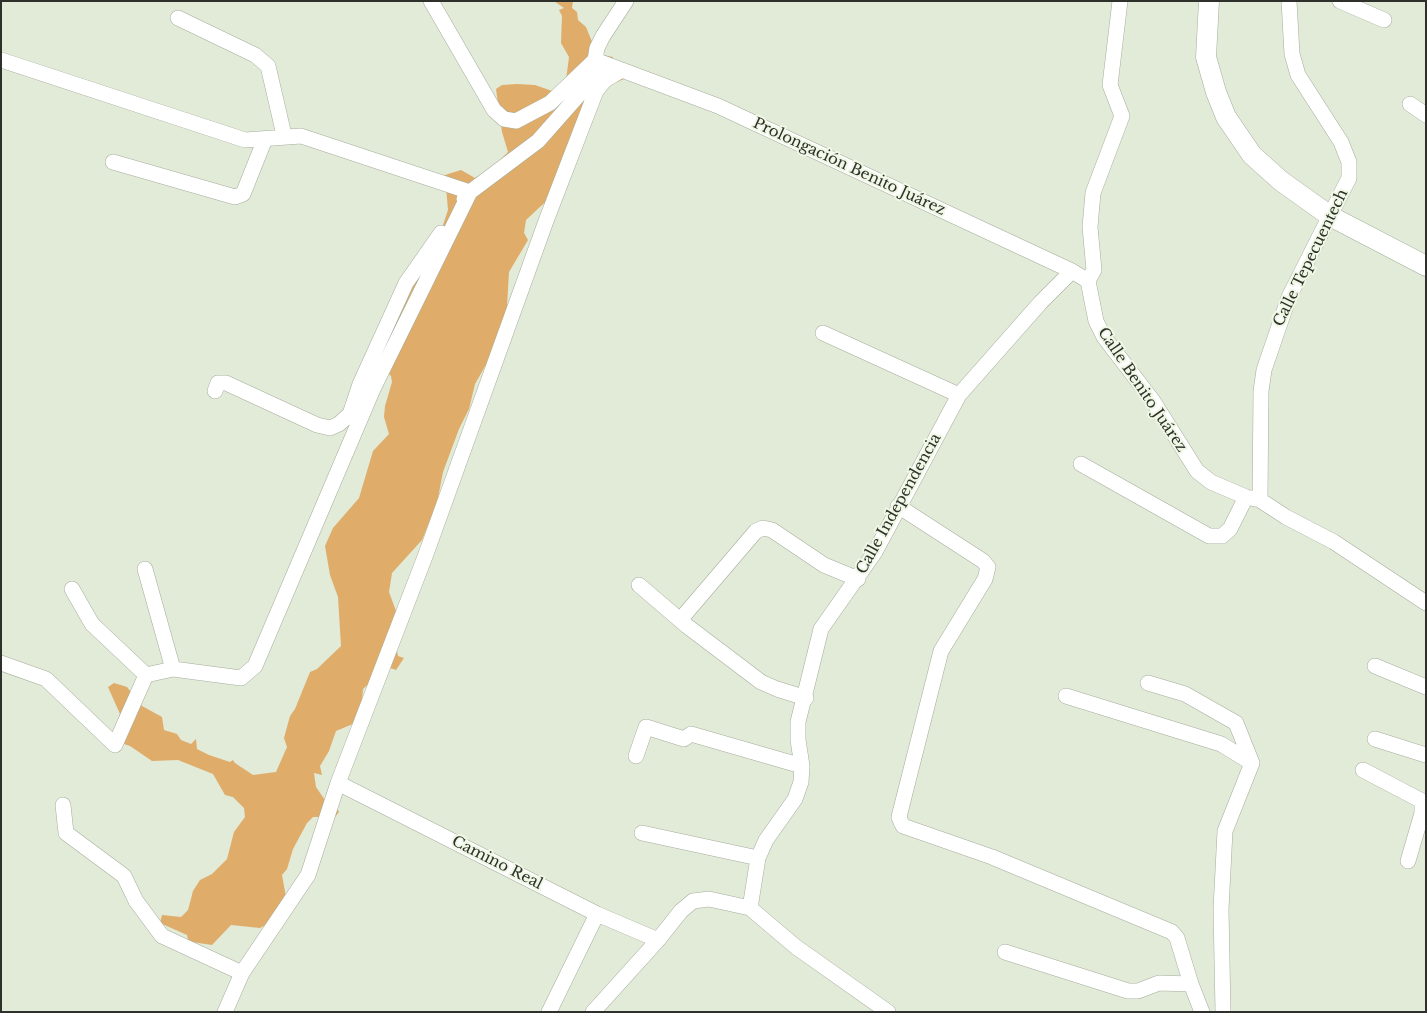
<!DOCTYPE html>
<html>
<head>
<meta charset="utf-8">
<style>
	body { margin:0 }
	#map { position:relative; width:1427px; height:1013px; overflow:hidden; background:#e2ead8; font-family:"Libre Baskerville",serif }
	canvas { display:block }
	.frame { position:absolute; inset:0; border:2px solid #2e312b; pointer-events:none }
</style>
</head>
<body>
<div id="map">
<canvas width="1427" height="1013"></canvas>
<div class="frame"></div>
</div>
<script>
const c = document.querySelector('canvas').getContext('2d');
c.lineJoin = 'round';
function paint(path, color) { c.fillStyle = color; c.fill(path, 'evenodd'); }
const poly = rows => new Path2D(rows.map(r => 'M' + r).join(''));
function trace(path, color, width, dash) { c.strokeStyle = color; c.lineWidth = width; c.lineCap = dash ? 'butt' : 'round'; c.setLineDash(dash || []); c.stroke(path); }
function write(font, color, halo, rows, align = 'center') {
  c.font = font + ' "Libre Baskerville",serif'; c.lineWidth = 4; c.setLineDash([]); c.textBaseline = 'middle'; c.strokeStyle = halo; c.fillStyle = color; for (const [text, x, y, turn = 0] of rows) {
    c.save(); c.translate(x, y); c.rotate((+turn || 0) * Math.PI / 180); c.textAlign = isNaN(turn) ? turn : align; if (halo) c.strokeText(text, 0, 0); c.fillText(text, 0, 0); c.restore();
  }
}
paint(poly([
	[554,1,573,1,572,8,577,12,578,20,586,27,595,49,603,55,613,57,611,64,624,79,608,86,598,96,556,192,526,220,524,233,528,240,509,272,506,323,496,347,475,384,469,409,459,429,443,472,437,503,422,540,392,573,389,592,396,611,394,635,398,656,404,658,396,670,387,667,363,689,360,721,336,731,329,751,320,766,322,775,314,773,316,787,327,803,335,805,339,812,335,817,313,817,307,823,293,849,287,869,282,875,286,897,271,922,260,928,231,925,212,945,192,942,189,944,187,935,160,923,162,915,181,917,188,910,193,891,200,880,212,874,227,859,234,832,245,817,244,808,233,797,225,795,213,774,178,760,152,761,130,746,121,743,118,719,120,714,108,687,114,683,127,687,142,706,162,717,164,730,177,734,181,740,191,744,196,739,197,749,209,755,230,762,233,760,235,763,253,775,276,772,287,747,284,738,290,716,295,709,310,672,317,669,341,646,338,597,330,575,325,546,333,528,359,498,373,451,389,434,384,417,385,406,392,382,391,376,385,370,383,344,378,343,440,234,448,210,445,175,461,170,475,178,478,176,483,177,508,152,502,132,496,89,502,85,517,84,535,85,555,92,565,88,569,57,561,43,562,16,559,10,564,8]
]), '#dfac6a');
const minor = poly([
	[431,1,494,110,504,119,516,121,550,103,595,60,718,106,1072,271,1088,281],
	[1340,1,1384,20],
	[178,18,255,55,268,66,284,135],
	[1,60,245,140,301,136,470,192,373,389,255,666,241,678,173,669,146,675,115,745,46,679,1,663],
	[595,60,597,48,603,36,626,1],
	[1410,104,1426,115],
	[113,162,235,197,243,194,265,139],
	[464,199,470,192,538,141,599,72],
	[1088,281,1096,321,1104,337,1153,401,1197,471,1211,482,1246,497,1260,500,1286,517,1334,542,1426,603],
	[1088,281,1094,270,1090,227,1093,193,1122,116,1110,85,1120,1],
	[823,333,959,395],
	[215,391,218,383,226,383,317,425,330,428,339,424,350,414,360,384,406,283,441,233],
	[1081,464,1209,536,1222,536,1230,529,1246,497],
	[1260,500,1261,391,1264,370,1289,297,1349,178,1349,162,1341,142,1298,75,1292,54,1289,1],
	[898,506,983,561,988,567,985,579,941,651,904,797,899,817,901,822,903,826,992,857,1172,932,1177,938,1191,984,1202,1012],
	[145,569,173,669],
	[639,585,687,626,761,682,777,689,806,698],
	[72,589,92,624,146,675],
	[680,620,756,531,763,528,772,530,824,565,858,579],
	[1375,666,1426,687],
	[1148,683,1185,694,1236,723,1252,763,1225,831,1221,909,1223,1012],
	[1066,696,1221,744,1252,763],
	[1375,739,1426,755],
	[636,756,646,727,684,739,691,734,802,766],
	[1363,770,1422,801,1422,813,1408,861],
	[338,783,597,914,658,940],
	[63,805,66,833,124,876,136,901,162,936,242,973],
	[642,833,758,858],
	[750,908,758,858,766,840,795,799,801,782,802,766,798,740,798,722,821,629,875,552,959,395,1041,302,1072,271],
	[1005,952,1128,991,1138,991,1159,983,1191,984],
	[225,1012,242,973,308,875,338,783,426,554,546,221,596,91,605,80,620,71],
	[549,1012,597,914],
	[593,1012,658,940,681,911,693,901,709,899,750,908,796,947,888,1012]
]);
const major = poly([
	[1209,1,1206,57,1216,92,1226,117,1252,155,1281,181,1330,216,1426,266]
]);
trace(minor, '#a5ad9c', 16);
trace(major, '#a5ad9c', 21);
trace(minor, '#fff', 15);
trace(major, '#fff', 20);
write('15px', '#2e312b', '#eff7e5', [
	["Prolongación Benito Juárez",849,167,25],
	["Calle Tepecuentech",1311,258,-64],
	["Calle Benito Juárez",1142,390,56],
	["Calle Independencia",899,504,-61],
	["Camino Real",497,863,27]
]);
</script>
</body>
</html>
